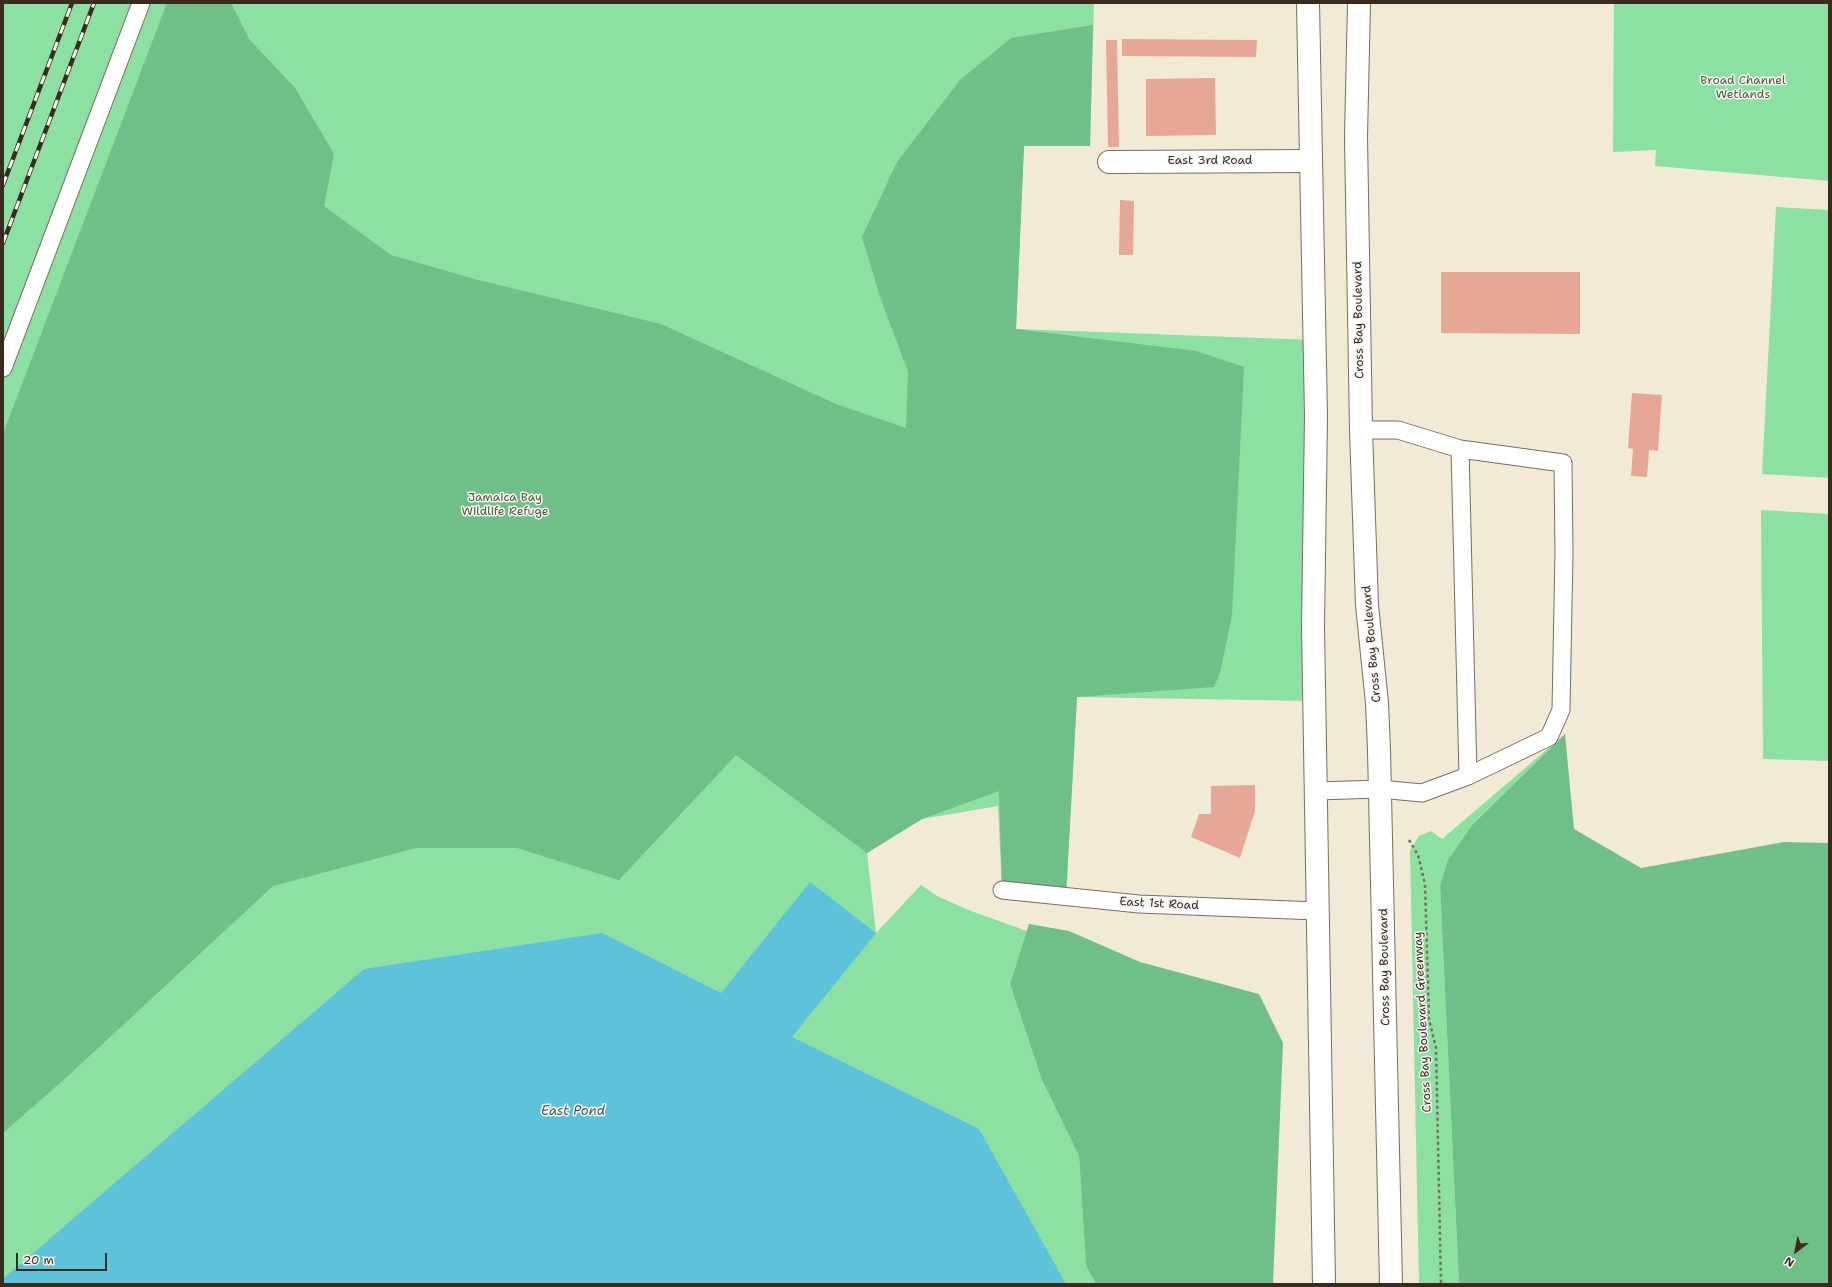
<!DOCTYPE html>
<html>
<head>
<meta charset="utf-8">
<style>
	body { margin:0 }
	#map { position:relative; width:1832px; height:1287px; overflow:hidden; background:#f1ead6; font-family:"Shantell Sans",sans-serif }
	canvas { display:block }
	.frame { position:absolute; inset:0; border:4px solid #3b2a1e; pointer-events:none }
	.north { position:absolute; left:1776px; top:1231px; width:40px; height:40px; -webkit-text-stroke:3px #f6f6f2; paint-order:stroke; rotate:212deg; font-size:11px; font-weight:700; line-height:16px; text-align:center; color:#3b2a1e }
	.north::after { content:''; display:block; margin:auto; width:14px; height:18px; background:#3b2a1e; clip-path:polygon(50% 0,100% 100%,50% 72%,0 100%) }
	.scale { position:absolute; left:16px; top:1253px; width:91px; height:18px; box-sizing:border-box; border:2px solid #3b2a1e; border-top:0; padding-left:5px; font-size:12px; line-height:14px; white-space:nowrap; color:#3b2a1e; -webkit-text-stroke:3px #f6f6f2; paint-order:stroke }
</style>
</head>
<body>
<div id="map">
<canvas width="1832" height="1287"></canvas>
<div class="frame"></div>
<div class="north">N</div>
<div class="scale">20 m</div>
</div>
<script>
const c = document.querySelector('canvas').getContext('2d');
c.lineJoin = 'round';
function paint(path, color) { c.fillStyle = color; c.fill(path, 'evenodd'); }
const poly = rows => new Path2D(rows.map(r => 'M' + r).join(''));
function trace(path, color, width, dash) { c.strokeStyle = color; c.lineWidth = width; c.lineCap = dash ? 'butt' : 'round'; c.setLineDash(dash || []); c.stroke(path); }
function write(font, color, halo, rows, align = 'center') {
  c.font = font + ' "Shantell Sans",sans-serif'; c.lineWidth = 3; c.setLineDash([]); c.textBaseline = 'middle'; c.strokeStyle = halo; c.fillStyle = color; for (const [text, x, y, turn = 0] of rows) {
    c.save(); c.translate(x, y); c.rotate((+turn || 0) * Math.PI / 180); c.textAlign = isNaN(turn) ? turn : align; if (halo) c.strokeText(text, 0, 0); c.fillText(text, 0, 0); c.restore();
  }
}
paint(poly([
	[3,3,1094,3,1090,146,1024,146,1016,329,1313,340,1314,701,1077,697,1066,896,1002,890,998,806,922,819,867,853,876,933,921,885,937,896,971,911,1027,931,1010,984,1042,1080,1079,1156,1086,1266,1096,1284,3,1284],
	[1614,3,1829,3,1829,181,1655,166,1656,150,1613,152],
	[1776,207,1829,210,1829,478,1762,474],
	[1761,510,1829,514,1829,761,1763,759],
	[1565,734,1473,824,1440,887,1459,1284,1419,1284,1410,851,1419,836,1431,831,1442,839]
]), '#8be0a2');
paint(poly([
	[167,3,231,3,249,39,295,88,334,154,324,206,391,255,478,280,661,324,836,404,906,428,908,371,881,300,862,237,897,162,960,80,1011,38,1093,25,1090,146,1024,146,1016,329,1196,351,1244,367,1232,615,1220,673,1214,687,1077,697,1066,896,1002,890,999,791,922,819,867,853,736,755,619,880,517,848,416,848,273,886,69,1075,3,1133,3,434],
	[1565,734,1574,829,1641,868,1784,842,1829,843,1829,1284,1459,1284,1440,887,1448,860,1473,824],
	[1029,924,1069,931,1140,962,1259,994,1283,1043,1273,1284,1096,1284,1086,1266,1079,1156,1042,1080,1010,984]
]), '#70be88');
paint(poly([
	[810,882,876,933,792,1037,979,1129,1066,1284,3,1284,3,1279,364,969,602,933,721,993]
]), '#5dc3da');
paint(poly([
	[1122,39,1257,40,1256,57,1122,56],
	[1106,40,1117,40,1119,147,1108,147],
	[1215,78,1216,135,1146,136,1146,79],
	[1120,200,1134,201,1133,255,1119,255],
	[1441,272,1580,272,1580,334,1441,333],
	[1632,393,1662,395,1658,451,1649,450,1647,477,1631,476,1633,449,1628,448],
	[1255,785,1255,811,1240,858,1191,837,1199,814,1211,814,1211,786]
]), '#e6a797');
const lane = poly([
	[3,368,141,3],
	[1460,449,1468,776],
	[1316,791,1380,789,1422,793,1468,776,1549,737,1561,710,1564,553,1563,463,1460,449,1398,430,1361,430],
	[1002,890,1139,904,1317,911]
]);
const street = poly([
	[1109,162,1311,161]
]);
const primary = poly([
	[1308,3,1316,416,1313,626,1324,1284],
	[1359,3,1356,137,1361,430,1367,605,1377,703,1379,750,1391,1284]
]);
trace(lane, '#7b6d5e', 19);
trace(street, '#7b6d5e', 24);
trace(primary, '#7b6d5e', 24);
trace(poly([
	[1409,840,1418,855,1425,884,1429,1019,1436,1048,1441,1284]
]), '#7b6d5e', 2.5, [3, 3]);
trace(lane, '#fff', 17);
trace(street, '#fff', 22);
trace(primary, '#fff', 22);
const rail = poly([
	[3,185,72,3],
	[3,243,94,3]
]);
trace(rail, '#3b2a1e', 4.5);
trace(rail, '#f6f6f2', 3, [9]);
write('12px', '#4f583f', '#f6f6f2', [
	["Broad Channel",1743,81],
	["Wetlands",1743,95],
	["Jamaica Bay",505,498],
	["Wildlife Refuge",505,512]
]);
write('12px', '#3b2a1e', '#f6f6f2', [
	["East 3rd Road",1210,161],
	["Cross Bay Boulevard",1359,320,-91],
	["Cross Bay Boulevard",1372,644,-95],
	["East 1st Road",1159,904,3],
	["Cross Bay Boulevard",1385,967,-91],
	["Cross Bay Boulevard Greenway",1423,1022,-93]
]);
write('italic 13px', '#455856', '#f6f6f2', [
	["East Pond",573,1112]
]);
</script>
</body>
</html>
